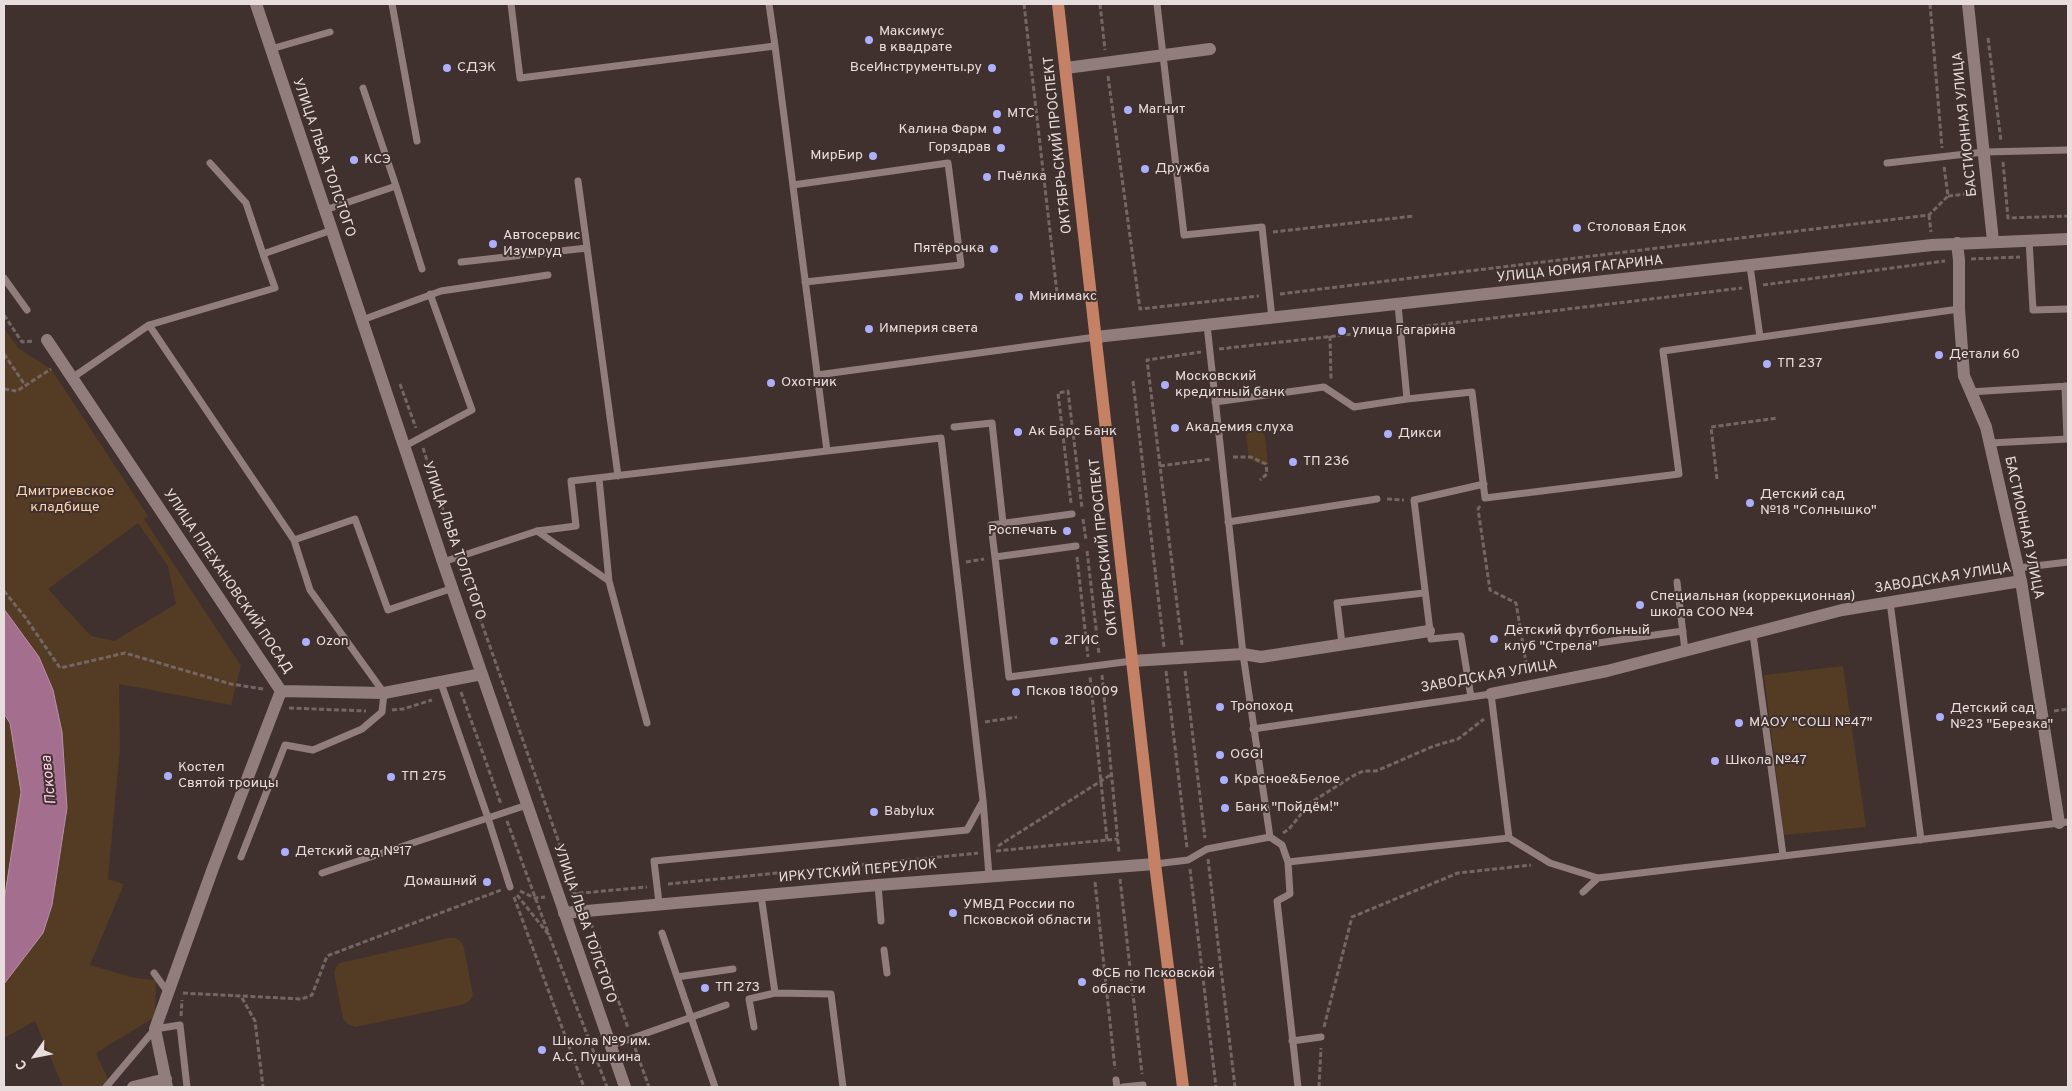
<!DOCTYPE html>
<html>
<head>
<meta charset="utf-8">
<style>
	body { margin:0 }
	#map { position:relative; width:2072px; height:1091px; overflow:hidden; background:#40312f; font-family:Overpass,sans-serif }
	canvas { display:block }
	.frame { position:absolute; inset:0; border:5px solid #e7dddc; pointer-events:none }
	.north { position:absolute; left:10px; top:1031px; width:50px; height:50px; -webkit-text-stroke:4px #40312f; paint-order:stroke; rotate:237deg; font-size:14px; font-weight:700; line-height:20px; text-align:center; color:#e7dddc }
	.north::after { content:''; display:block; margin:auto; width:18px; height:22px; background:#e7dddc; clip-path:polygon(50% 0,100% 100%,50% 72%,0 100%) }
</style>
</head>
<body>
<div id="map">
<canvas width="2072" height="1091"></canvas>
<div class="frame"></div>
<div class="north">С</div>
</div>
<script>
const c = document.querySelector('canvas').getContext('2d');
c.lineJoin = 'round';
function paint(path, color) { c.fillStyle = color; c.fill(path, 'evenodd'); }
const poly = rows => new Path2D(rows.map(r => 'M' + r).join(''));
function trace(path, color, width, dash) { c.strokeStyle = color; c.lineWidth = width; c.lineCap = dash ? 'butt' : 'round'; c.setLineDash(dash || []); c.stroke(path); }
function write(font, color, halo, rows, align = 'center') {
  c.font = font + ' Overpass,sans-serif'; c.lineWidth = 4; c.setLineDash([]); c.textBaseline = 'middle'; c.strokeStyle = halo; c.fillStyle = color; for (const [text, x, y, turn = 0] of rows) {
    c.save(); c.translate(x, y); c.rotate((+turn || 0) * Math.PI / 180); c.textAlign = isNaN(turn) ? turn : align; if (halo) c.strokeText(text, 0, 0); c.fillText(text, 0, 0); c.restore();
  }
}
paint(poly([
	[4,328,18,348,51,369,148,516,144,519,241,666,231,705,119,684,120,748,108,879,124,884,90,965,135,978,156,980,155,1017,96,1053,111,1087,63,1087,35,1021,4,1038,4,984,43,933,52,905,67,808,39,657,4,609],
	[138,523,168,566,176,604,114,641,91,636,48,589],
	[1256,426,1265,436,1268,464,1262,465,1249,459,1246,435],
	[1843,666,1866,827,1784,835,1764,675],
	[4,714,10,723,21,792,4,901],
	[449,938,456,938,461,942,464,948,473,996,468,1002,461,1005,355,1027,348,1024,343,1019,334,973,336,967,340,963]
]), '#543b23');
const water = poly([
	[4,609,39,657,53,690,62,732,67,808,52,905,43,933,4,984,4,901,21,792,10,723,4,714,4,609]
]);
paint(water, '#a46f8f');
trace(water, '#b890a6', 1);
trace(poly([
	[1024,4,1057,293,1036,295],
	[1100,4,1105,50],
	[1930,4,1942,148],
	[1988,38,2001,141],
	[1108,76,1140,309,1259,296],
	[2003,162,2008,218,2068,216],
	[1948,196,1975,193],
	[1929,215,1931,232],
	[1273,232,1414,216],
	[1971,259,2020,257],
	[1763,285,1945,261],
	[1280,294,1929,215,1948,196,1944,166],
	[4,315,22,342,34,341],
	[1411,328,1742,288],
	[1330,336,1331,379],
	[1219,349,1389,330],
	[4,354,25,385],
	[1133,381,1164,647],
	[400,384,416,428],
	[4,389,17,391,51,369],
	[423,448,455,546],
	[1233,457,1251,457,1266,464,1267,474,1260,480],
	[1160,466,1211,459],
	[1717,479,1711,427,1778,418],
	[1387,499,1404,500],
	[1071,503,1058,393,1068,391,1082,508],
	[1480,506,1478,509,1490,590,1516,603,1528,674],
	[1083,519,1086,540],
	[1087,551,1099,654],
	[1077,557,1088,657],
	[966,562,984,559],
	[462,567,577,894],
	[4,591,25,617,60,668,125,653,231,684,263,689],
	[1182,645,1147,360,1201,352],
	[1166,671,1187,848],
	[1185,671,1205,838],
	[1102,675,1119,853],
	[461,692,501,804],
	[289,708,366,711],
	[392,710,403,709,432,700],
	[2054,711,2068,709],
	[985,722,1017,717],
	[507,821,549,935],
	[1283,833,1289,829,1310,803,1353,776,1363,771,1376,771,1434,746,1458,739,1484,719],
	[1107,840,1118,839],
	[998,846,1112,774],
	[996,851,1107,840,1090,676],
	[1208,859,1235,1087],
	[1190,869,1216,1087],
	[1120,879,1142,1074],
	[1095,882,1115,1069],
	[668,884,978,853],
	[520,891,535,898,545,897],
	[571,894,647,887],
	[517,895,549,935,607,1087],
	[514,897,584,1087],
	[591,923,628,1028],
	[183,993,302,999,312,995,327,956,501,890],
	[242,998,255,1021,263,1087],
	[181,1016,182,1000],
	[1324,1027,1352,917,1458,873,1531,865],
	[635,1048,649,1087],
	[1319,1087,1321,1048]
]), '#746664', 3, [5, 2.5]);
trace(poly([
	[392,4,417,141],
	[769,4,775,46],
	[1157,4,1184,235,1262,227,1272,318],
	[271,49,330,32],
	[210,163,246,203,263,254],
	[1887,163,1984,152,2068,150],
	[578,181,618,476],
	[793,185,948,163,961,265,805,282],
	[396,186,422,269],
	[325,210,396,186,363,88],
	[2029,240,2033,310,2068,309],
	[461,262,587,248],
	[1750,266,1760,337],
	[4,278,27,310],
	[1398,305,1407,399,1472,392,1485,498,1679,474,1663,351,1959,309],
	[362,320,441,291,548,275],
	[149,325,275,288,263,254,332,230],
	[1207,325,1243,654,1270,837],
	[817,375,1096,337],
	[72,378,149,325,294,540,310,590,384,693,382,712,362,729,313,750,285,745,241,857],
	[2065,386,2067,439],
	[1969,392,2068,386],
	[1215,402,1324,387,1354,407,1407,399],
	[954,427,992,423,1003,523],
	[1990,443,2068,439],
	[405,446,472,410,430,294],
	[827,451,941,438,983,800,989,876],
	[599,478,609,581],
	[1228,522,1377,499],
	[537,531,609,581,647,723],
	[294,540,355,519,388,610,453,588],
	[1076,546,995,557,1009,677,1132,661],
	[995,557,991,525,1072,514],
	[443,562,537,531,576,526,571,481,827,451,775,46,520,78,511,4],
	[2018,568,2068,562],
	[1677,582,1685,651],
	[1890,602,1921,840],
	[1753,634,1783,855],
	[1342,644,1337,603,1424,593],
	[1584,645,1683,631],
	[441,683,488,818,510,887],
	[1471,697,1461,636,1431,639,1414,500,1484,484],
	[1253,729,1491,694,1509,838],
	[1288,862,1509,838,1550,863,1598,878,2068,822],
	[1155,864,1188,860,1207,849,1270,837,1282,845,1288,862,1290,894,1277,901,1298,1087],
	[322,873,527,805],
	[878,885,881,921],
	[1583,892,1598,878],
	[659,903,654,861,967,830,983,801],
	[662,933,715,1087],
	[884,950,887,973],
	[154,973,167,991],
	[677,977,733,969],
	[775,993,831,994,843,1087],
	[754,1027,749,999,775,993,761,895],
	[1292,1041,1321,1037],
	[610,1046,726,1005],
	[1116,1080,1117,1087],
	[106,1087,155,1029,180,1025,187,1087],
	[1123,1087,1143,1085]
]), '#907d7c', 7);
trace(poly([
	[256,4,443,562,625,1087],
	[1968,4,1993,241],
	[1066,68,1210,49],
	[1957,243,1959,260,1959,309,1964,376,1986,427,2021,581,2059,823],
	[1096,337,1932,245,2068,239],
	[47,340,281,691],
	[1132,661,1243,654,1261,657,1429,631],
	[281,691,384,693,482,674],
	[1491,694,1607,671,1842,610,2021,581],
	[564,913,878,885,1155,864],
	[133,1087,166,1079],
	[167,1087,155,1029,213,868,281,691]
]), '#907d7c', 12);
trace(poly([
	[1058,4,1155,864,1183,1087]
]), '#c48166', 12);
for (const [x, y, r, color] of [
	[869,40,5,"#acaffb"],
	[447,68,5,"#acaffb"],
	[992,68,5,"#acaffb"],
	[1128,110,5,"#acaffb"],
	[997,114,5,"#acaffb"],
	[997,130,5,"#acaffb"],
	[1001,148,5,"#acaffb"],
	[873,156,5,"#acaffb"],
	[354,160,5,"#acaffb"],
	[1145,169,5,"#acaffb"],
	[987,177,5,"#acaffb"],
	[1577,228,5,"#acaffb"],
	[493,244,5,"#acaffb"],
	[994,249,5,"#acaffb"],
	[1019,297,5,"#acaffb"],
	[869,329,5,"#acaffb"],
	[1342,331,5,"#acaffb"],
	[1939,355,5,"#acaffb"],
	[1767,364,5,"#acaffb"],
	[771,383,5,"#acaffb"],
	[1165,385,5,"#acaffb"],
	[1175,428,5,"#acaffb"],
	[1018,432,5,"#acaffb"],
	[1388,434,5,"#acaffb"],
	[1293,462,5,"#acaffb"],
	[1750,503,5,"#acaffb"],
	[1067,531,5,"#acaffb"],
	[1640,605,5,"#acaffb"],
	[1494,639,5,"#acaffb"],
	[1054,641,5,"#acaffb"],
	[306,642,5,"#acaffb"],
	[1016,692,5,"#acaffb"],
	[1220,707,5,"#acaffb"],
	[1940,717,5,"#acaffb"],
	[1739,723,5,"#acaffb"],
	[1220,755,5,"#acaffb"],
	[1715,761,5,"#acaffb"],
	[168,776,5,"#acaffb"],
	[391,777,5,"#acaffb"],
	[1224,780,5,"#acaffb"],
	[1225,808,5,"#acaffb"],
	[874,812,5,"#acaffb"],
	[285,852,5,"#acaffb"],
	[487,882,5,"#acaffb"],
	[953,913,5,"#acaffb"],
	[1082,982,5,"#acaffb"],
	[705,988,5,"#acaffb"],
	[542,1050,5,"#acaffb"]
]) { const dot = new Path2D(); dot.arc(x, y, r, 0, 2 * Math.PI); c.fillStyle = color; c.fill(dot); trace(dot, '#40312f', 2); }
write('14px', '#e7dddc', '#40312f', [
	["Максимус",879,32],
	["в квадрате",879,48],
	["СДЭК",457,68],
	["ВсеИнструменты.ру",982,68,"right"],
	["Магнит",1138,110],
	["МТС",1007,114],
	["Калина Фарм",987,130,"right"],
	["Горздрав",991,148,"right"],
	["МирБир",863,156,"right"],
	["КСЭ",364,160],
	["Дружба",1155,169],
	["Пчёлка",997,177],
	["Столовая Едок",1587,228],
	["Автосервис",503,236],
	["Изумруд",503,252],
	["Пятёрочка",984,249,"right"],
	["Минимакс",1029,297],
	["Империя света",879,329],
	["улица Гагарина",1352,331],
	["Детали 60",1949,355],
	["ТП 237",1777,364],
	["Московский",1175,377],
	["кредитный банк",1175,393],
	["Охотник",781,383],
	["Академия слуха",1185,428],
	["Ак Барс Банк",1028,432],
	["Дикси",1398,434],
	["ТП 236",1303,462],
	["Детский сад",1760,495],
	["№18 \"Солнышко\"",1760,511],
	["Роспечать",1057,531,"right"],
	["Специальная (коррекционная)",1650,597],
	["школа СОО №4",1650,613],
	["Детский футбольный",1504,631],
	["клуб \"Стрела\"",1504,647],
	["2ГИС",1064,641],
	["Ozon",316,642],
	["Псков 180009",1026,692],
	["Тропоход",1230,707],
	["Детский сад",1950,709],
	["№23 \"Березка\"",1950,725],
	["МАОУ \"СОШ №47\"",1749,723],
	["OGGI",1230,755],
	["Школа №47",1725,761],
	["Костел",178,768],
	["Святой троицы",178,784],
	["ТП 275",401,777],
	["Красное&Белое",1234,780],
	["Банк \"Пойдём!\"",1235,808],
	["Babylux",884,812],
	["Детский сад №17",295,852],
	["Домашний",477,882,"right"],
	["УМВД России по",963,905],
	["Псковской области",963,921],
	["ФСБ по Псковской",1092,974],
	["области",1092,990],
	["ТП 273",715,988],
	["Школа №9 им.",552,1042],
	["А.С. Пушкина",552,1058]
], 'left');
write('14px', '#e7dddc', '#40312f', [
	["БАСТИОННАЯ УЛИЦА",1966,124,-96],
	["ОКТЯБРЬСКИЙ ПРОСПЕКТ",1059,145,-96],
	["УЛИЦА ЛЬВА ТОЛСТОГО",323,158,71],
	["УЛИЦА ЮРИЯ ГАГАРИНА",1580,270,-6],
	["БАСТИОННАЯ УЛИЦА",2023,528,78],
	["УЛИЦА ЛЬВА ТОЛСТОГО",453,541,71],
	["ОКТЯБРЬСКИЙ ПРОСПЕКТ",1105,547,-96],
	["ЗАВОДСКАЯ УЛИЦА",1943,579,-9],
	["УЛИЦА ПЛЕХАНОВСКИЙ ПОСАД",227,582,56],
	["ЗАВОДСКАЯ УЛИЦА",1489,677,-10],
	["ИРКУТСКИЙ ПЕРЕУЛОК",858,872,-5],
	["УЛИЦА ЛЬВА ТОЛСТОГО",584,924,71]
]);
write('14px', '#fcd4af', '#40312f', [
	["Дмитриевское",65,492],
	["кладбище",65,508]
]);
write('italic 15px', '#ffceea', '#40312f', [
	["Пскова",50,780,-96]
]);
</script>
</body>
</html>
